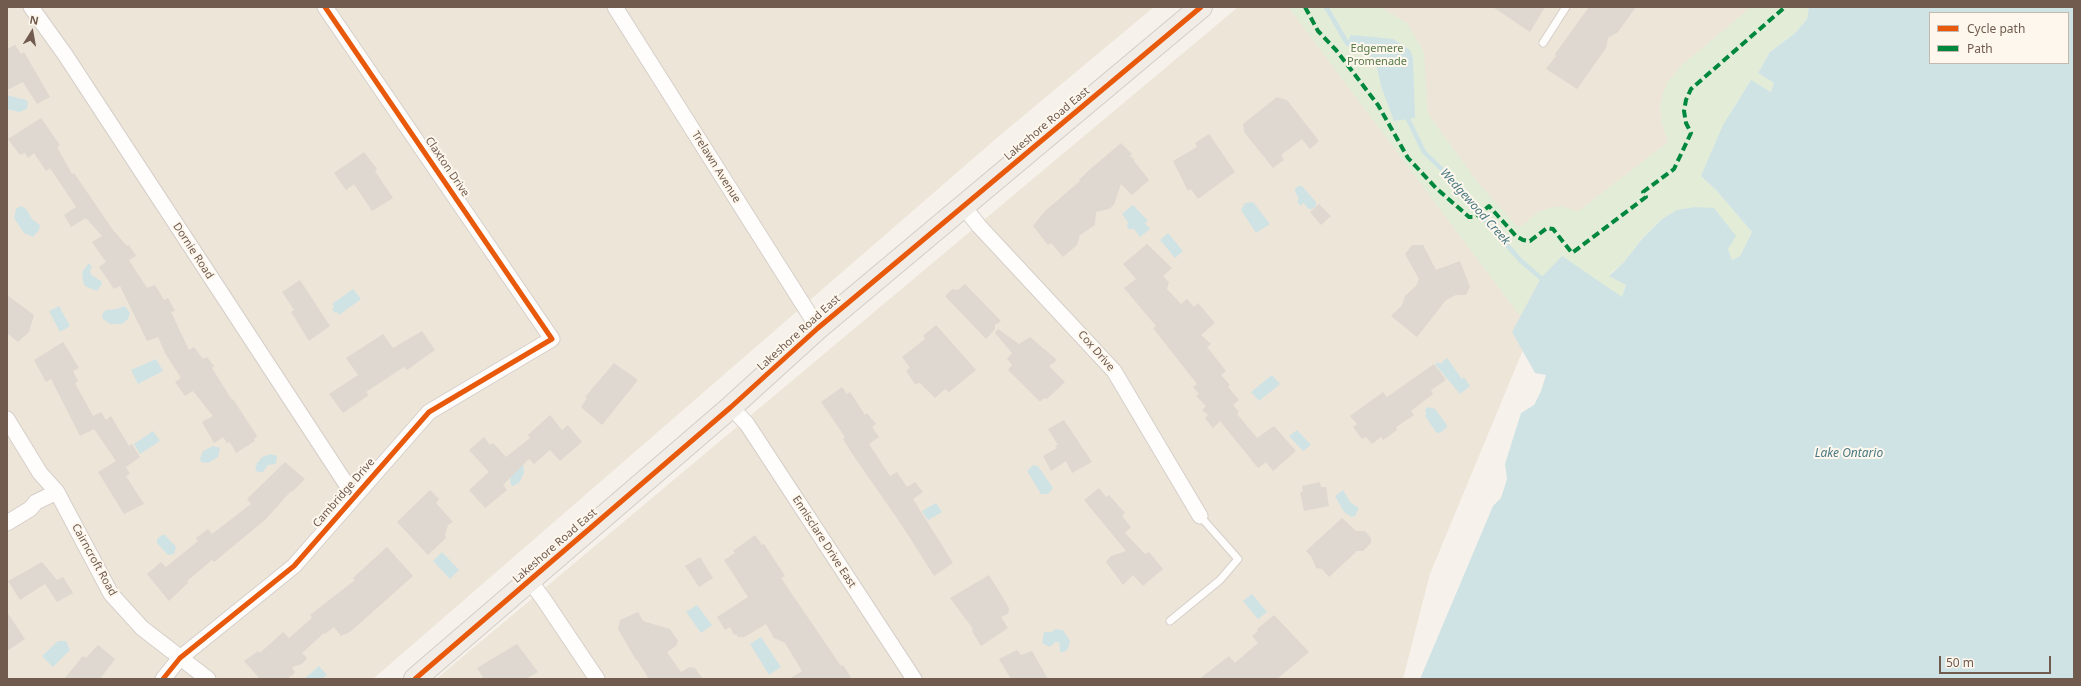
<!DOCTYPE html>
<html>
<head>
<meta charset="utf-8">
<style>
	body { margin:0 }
	#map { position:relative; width:2081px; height:686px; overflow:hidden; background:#f6f2eb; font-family:"Noto Sans",sans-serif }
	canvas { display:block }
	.frame { position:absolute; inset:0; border:8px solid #715b4e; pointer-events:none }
	.legend { position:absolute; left:1929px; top:12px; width:140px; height:52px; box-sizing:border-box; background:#fdf7ed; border:1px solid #c5b9ad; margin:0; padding:5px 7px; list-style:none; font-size:12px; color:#715b4e }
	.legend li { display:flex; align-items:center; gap:8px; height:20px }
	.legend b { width:20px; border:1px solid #c5b9ad }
	.north { position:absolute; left:12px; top:12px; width:40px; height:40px; -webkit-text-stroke:3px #fdf7ed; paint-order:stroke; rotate:11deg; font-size:11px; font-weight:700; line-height:16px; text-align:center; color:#715b4e }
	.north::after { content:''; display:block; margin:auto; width:14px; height:18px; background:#715b4e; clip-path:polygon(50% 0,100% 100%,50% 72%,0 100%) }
	.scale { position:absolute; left:1939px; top:656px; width:112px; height:18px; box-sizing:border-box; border:2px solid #715b4e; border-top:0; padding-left:5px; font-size:12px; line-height:14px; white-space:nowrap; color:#715b4e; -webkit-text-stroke:3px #fdf7ed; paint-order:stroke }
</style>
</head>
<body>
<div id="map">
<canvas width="2081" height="686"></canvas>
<div class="frame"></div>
<ul class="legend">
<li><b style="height:5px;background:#e8590c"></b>Cycle path</li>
<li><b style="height:5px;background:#00873e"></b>Path</li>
</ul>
<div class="north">N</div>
<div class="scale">50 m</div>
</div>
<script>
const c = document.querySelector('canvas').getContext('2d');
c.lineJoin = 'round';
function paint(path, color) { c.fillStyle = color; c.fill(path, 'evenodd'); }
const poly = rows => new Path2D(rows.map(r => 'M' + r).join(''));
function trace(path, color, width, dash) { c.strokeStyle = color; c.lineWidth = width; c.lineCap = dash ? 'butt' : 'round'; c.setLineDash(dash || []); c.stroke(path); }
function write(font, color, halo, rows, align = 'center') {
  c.font = font + ' "Noto Sans",sans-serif'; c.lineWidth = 4; c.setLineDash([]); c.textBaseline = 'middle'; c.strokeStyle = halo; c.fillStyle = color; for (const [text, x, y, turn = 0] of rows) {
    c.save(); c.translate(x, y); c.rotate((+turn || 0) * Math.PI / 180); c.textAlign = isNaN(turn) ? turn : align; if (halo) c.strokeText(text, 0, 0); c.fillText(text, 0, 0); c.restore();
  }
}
paint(poly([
	[7,7,1154,7,998,137,373,679,7,679],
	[1238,7,1759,7,1669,158,1562,256,1430,574,1403,679,436,679]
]), '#eee5d9');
paint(poly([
	[1288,7,1380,7,1407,23,1424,52,1428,114,1480,185,1519,228,1538,212,1552,207,1564,206,1577,212,1668,142,1662,124,1660,108,1663,93,1669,80,1683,64,1751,7,1809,7,1807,19,1795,33,1770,52,1758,73,1774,83,1771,92,1751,81,1732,110,1701,176,1716,190,1752,232,1740,256,1732,260,1728,249,1662,219,1642,239,1624,262,1609,275,1626,285,1622,297,1541,278,1520,316]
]), '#e3ecd7');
paint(poly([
	[1809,7,2074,7,2074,679,1420,679,1493,506,1501,498,1507,479,1505,464,1521,413,1534,405,1541,391,1546,375,1535,373,1512,332,1541,278,1562,256,1622,297,1626,285,1609,276,1624,262,1642,239,1662,219,1677,210,1695,207,1714,208,1736,236,1728,249,1732,260,1740,256,1752,232,1716,190,1701,176,1723,125,1751,80,1771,92,1774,83,1758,73,1770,52,1795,33,1807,19],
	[1930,13,2068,13,2068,63,1930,63],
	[1351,35,1393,39,1410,50,1413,58,1415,118,1394,121,1381,86,1375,59,1346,45],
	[7,95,26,100,28,103,27,109,19,112,7,109],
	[1298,186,1302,186,1316,202,1316,206,1312,209,1308,209,1304,203,1300,206,1297,201,1299,198,1295,192,1295,189],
	[1253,202,1270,224,1256,233,1241,210,1245,203],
	[1133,205,1148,221,1145,223,1150,229,1140,237,1134,229,1129,229,1127,226,1128,222,1122,214],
	[21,206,26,209,32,219,40,225,39,230,33,237,24,233,14,218,16,209],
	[1168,233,1183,251,1175,258,1160,240],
	[89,263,92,267,90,270,91,275,101,281,102,284,97,291,85,286,83,282,82,272],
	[353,289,361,299,339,315,337,312,335,313,332,309,334,307,332,304],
	[59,306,70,326,60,332,49,311],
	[125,306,130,313,128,319,122,324,110,324,103,319,102,314,106,310,117,309],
	[1447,358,1462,379,1464,377,1470,386,1460,394,1435,364,1438,362,1440,364],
	[156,359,163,371,138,384,131,370],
	[1272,375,1280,384,1259,401,1251,392],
	[1428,407,1435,409,1447,425,1447,427,1440,433,1436,432,1425,416,1426,413,1425,410],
	[1297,430,1311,445,1303,451,1289,436],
	[153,431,160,441,140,454,134,444],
	[213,446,220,448,218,457,208,463,201,462,200,459,203,451],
	[271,454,277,456,276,464,268,465,263,472,258,472,255,470,257,463,262,457],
	[523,462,524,473,519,483,513,486,511,485,510,478],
	[1033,465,1038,466,1053,488,1048,494,1041,494,1027,471],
	[1343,490,1350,502,1359,508,1355,516,1352,517,1344,512,1335,496],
	[936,503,942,512,928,520,922,511],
	[162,535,165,535,176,547,174,554,168,555,157,543,157,539],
	[442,552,459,570,450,579,433,561],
	[1252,594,1267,612,1258,619,1243,601],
	[697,605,712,625,701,633,686,612],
	[1056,629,1063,630,1070,641,1068,649,1064,652,1060,652,1059,642,1055,642,1050,647,1042,643,1044,632,1051,632],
	[761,637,781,667,769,675,750,644],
	[58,641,66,641,70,650,53,667,42,656],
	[319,666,327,675,322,679,304,679]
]), '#cfe3e5');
trace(poly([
	[1326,7,1347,43,1352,44],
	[1405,113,1424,152,1456,183,1483,218,1521,261,1541,278]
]), '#cfe3e5', 4.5);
paint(poly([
	[1493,7,1545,7,1530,32],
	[1589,7,1636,7,1618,32,1608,38,1606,48,1577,89,1546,69,1556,56,1555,54],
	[15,45,21,54,24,52,50,97,37,104,23,82,7,90,7,49],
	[1277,97,1287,100,1319,141,1310,149,1302,139,1281,155,1284,160,1273,168,1244,132,1243,124],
	[41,118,60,145,57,147,72,174,74,173,113,230,127,246,129,245,136,256,129,260,147,288,155,285,164,300,168,298,175,311,171,312,189,350,194,347,203,359,207,357,214,366,212,368,232,400,233,399,257,436,254,439,255,441,236,453,230,442,227,443,223,437,214,443,202,422,213,416,193,391,185,396,175,382,181,378,165,353,158,337,147,341,120,286,114,289,99,267,106,262,92,242,102,236,86,218,71,227,64,215,76,207,50,168,46,171,34,153,28,158,25,153,20,155,8,139],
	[1209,134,1235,172,1198,199,1191,189,1188,191,1173,161,1197,147,1195,143],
	[1121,143,1132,154,1130,156,1135,160,1134,161,1149,180,1132,195,1121,184,1114,205,1109,209,1096,212,1095,225,1080,235,1077,245,1063,257,1051,243,1048,245,1033,226,1045,211,1080,181,1079,180,1088,171],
	[364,152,377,169,375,171,393,198,372,211,354,184,346,190,334,173],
	[1319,204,1331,216,1321,225,1310,212],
	[1147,244,1172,268,1163,276,1169,282,1167,289,1181,304,1187,299,1194,307,1198,303,1215,323,1201,335,1211,344,1207,347,1226,371,1221,375,1230,385,1228,387,1239,400,1233,405,1239,412,1237,414,1257,438,1274,426,1296,451,1273,471,1266,462,1258,468,1220,421,1213,428,1205,418,1208,415,1202,410,1206,406,1196,396,1199,394,1193,387,1197,384,1153,328,1156,326,1124,288,1136,279,1123,264],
	[1412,245,1423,245,1436,270,1460,261,1470,287,1466,295,1456,295,1446,300,1417,337,1391,316,1402,305,1405,296,1416,286,1419,279,1405,254],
	[300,280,330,326,309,341,291,312,294,310,282,292],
	[965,284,1001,321,995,325,995,329,986,339,945,296,952,289,958,290],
	[7,295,34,315,29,332,18,342,7,333],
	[936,325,976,370,949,392,945,389,935,398,920,383,915,384,906,371,910,368,902,357,925,339,923,336],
	[998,329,1019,344,1030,337,1057,360,1049,366,1065,382,1047,399,1044,398,1040,402,1008,370,1012,365,1007,359,1012,353,995,333],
	[422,331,435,350,407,370,404,367,366,392,369,395,343,413,329,394,358,375,346,358,383,334,393,348],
	[63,342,79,368,73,371,78,381,75,383,93,416,101,412,106,420,111,416,129,446,132,444,140,457,126,467,130,474,126,476,144,504,124,514,98,472,116,461,94,429,80,436,51,379,46,382,34,360],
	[614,363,638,380,602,425,581,407,587,398,585,397],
	[1434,364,1446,380,1431,390,1433,394,1411,411,1414,415,1396,427,1397,430,1383,440,1381,437,1372,444,1366,437,1362,439,1353,427,1357,424,1350,416,1383,392,1387,397],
	[842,387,847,394,850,392,865,415,867,413,876,424,872,427,879,437,869,444,890,476,897,472,907,487,915,482,923,492,913,499,953,563,934,576,903,527,853,455,843,439,845,437,821,402],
	[550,415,562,430,568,425,582,442,560,461,550,450,534,464,529,459,503,485,507,490,485,508,469,490,489,472,469,450,484,437,490,445,493,443,506,457,530,438,528,435],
	[1064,420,1092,462,1072,473,1066,461,1051,471,1043,456,1057,448,1055,446,1058,445,1048,429],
	[285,462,305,479,292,492,291,491,266,519,214,562,212,560,187,581,189,582,169,601,147,574,161,562,166,567,198,541,196,538,208,529,212,534,251,504,247,499],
	[1320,482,1321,487,1326,487,1329,506,1304,511,1300,492,1303,492,1302,486],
	[1099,488,1106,497,1109,495,1125,513,1122,516,1131,527,1125,533,1145,554,1149,552,1163,569,1143,586,1133,575,1123,585,1106,562,1111,556,1126,551,1084,500],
	[430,490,439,499,436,503,453,522,448,525,445,536,446,538,428,555,397,522],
	[1342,518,1356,531,1365,531,1371,538,1371,543,1363,551,1357,551,1329,577,1322,569,1316,568,1311,556,1306,551],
	[755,535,762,545,764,544,785,576,781,578,841,666,843,665,852,679,789,679,802,671,785,643,774,638,766,624,743,638,741,636,739,638,736,634,734,635,730,627,725,630,717,617,748,597,724,560,735,553,733,551],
	[387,547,413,576,350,632,341,636,334,627,325,634,324,633,302,653,307,658,302,664,292,667,295,673,287,679,260,679,244,661,258,651,260,653,283,632,289,638,312,618,310,615,355,580,353,578],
	[700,557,713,578,699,587,685,566],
	[42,562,57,580,63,577,73,593,57,602,45,584,20,600,8,581],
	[989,575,1009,608,1008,614,1001,617,1008,628,981,646,972,631,973,629,950,598],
	[7,612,25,639,7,651],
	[638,612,643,621,670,629,678,641,676,646,667,652,681,672,689,667,695,668,703,679,649,679,637,660,636,660,618,629,620,620],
	[1274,615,1309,652,1277,679,1199,679,1229,656,1235,663,1258,643,1252,636,1258,631,1257,629],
	[517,644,538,672,526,679,484,679,477,668],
	[98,645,115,659,100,679,64,679,83,656,86,658],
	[1017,650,1021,655,1032,651,1048,679,1011,679,999,659]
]), '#dfd8d1');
const lane = poly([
	[1543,43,1566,7],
	[1170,621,1220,580,1238,559,1200,516]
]);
const street = poly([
	[31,7,66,56,354,496],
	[615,7,818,328],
	[964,207,979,226,1114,371,1200,516],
	[731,407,747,424,914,679],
	[7,419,40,473,57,492,111,594,142,628,208,679],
	[7,523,30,509,36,502,57,492],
	[530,581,544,600,597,679],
	[163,679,180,658,294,566,429,412,552,339,325,7]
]);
const primary = poly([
	[415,679,731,407,818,328,1201,7]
]);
trace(lane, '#d5cfc9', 9);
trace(street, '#d5cfc9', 17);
trace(primary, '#d4cdc7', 24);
trace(lane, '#fefdfc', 7);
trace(street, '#fefdfc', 15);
trace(primary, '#f1ede6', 22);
trace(poly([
	[1305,7,1318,31,1336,50,1378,105,1408,158,1436,188,1469,217,1476,217,1489,206,1516,236,1523,240,1530,241,1547,228,1553,229,1572,253,1646,197,1643,192,1674,169,1691,133,1686,123,1684,111,1686,100,1691,89,1785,7]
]), '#00873e', 4, [8, 4]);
trace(poly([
	[163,679,180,658,294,566,429,412,552,339,325,7],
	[415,679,731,407,818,328,1201,7]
]), '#e8590c', 5);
write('11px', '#587b4a', '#fdf7ed', [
	["Edgemere",1377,49],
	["Promenade",1377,62]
]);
write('11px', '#715b4e', '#fdf7ed', [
	["Lakeshore Road East",1047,124,-40],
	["Claxton Drive",447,167,56],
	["Trelawn Avenue",716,167,58],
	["Dornie Road",193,251,57],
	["Lakeshore Road East",799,333,-42],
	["Cox Drive",1096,351,49],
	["Cambridge Drive",344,493,-49],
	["Ennisclare Drive East",824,542,57],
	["Lakeshore Road East",555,546,-41],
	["Cairncroft Road",94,560,61]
]);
write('italic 12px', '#4a7983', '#fdf7ed', [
	["Wedgewood Creek",1475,207,48],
	["Lake Ontario",1849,454]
]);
</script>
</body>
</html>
